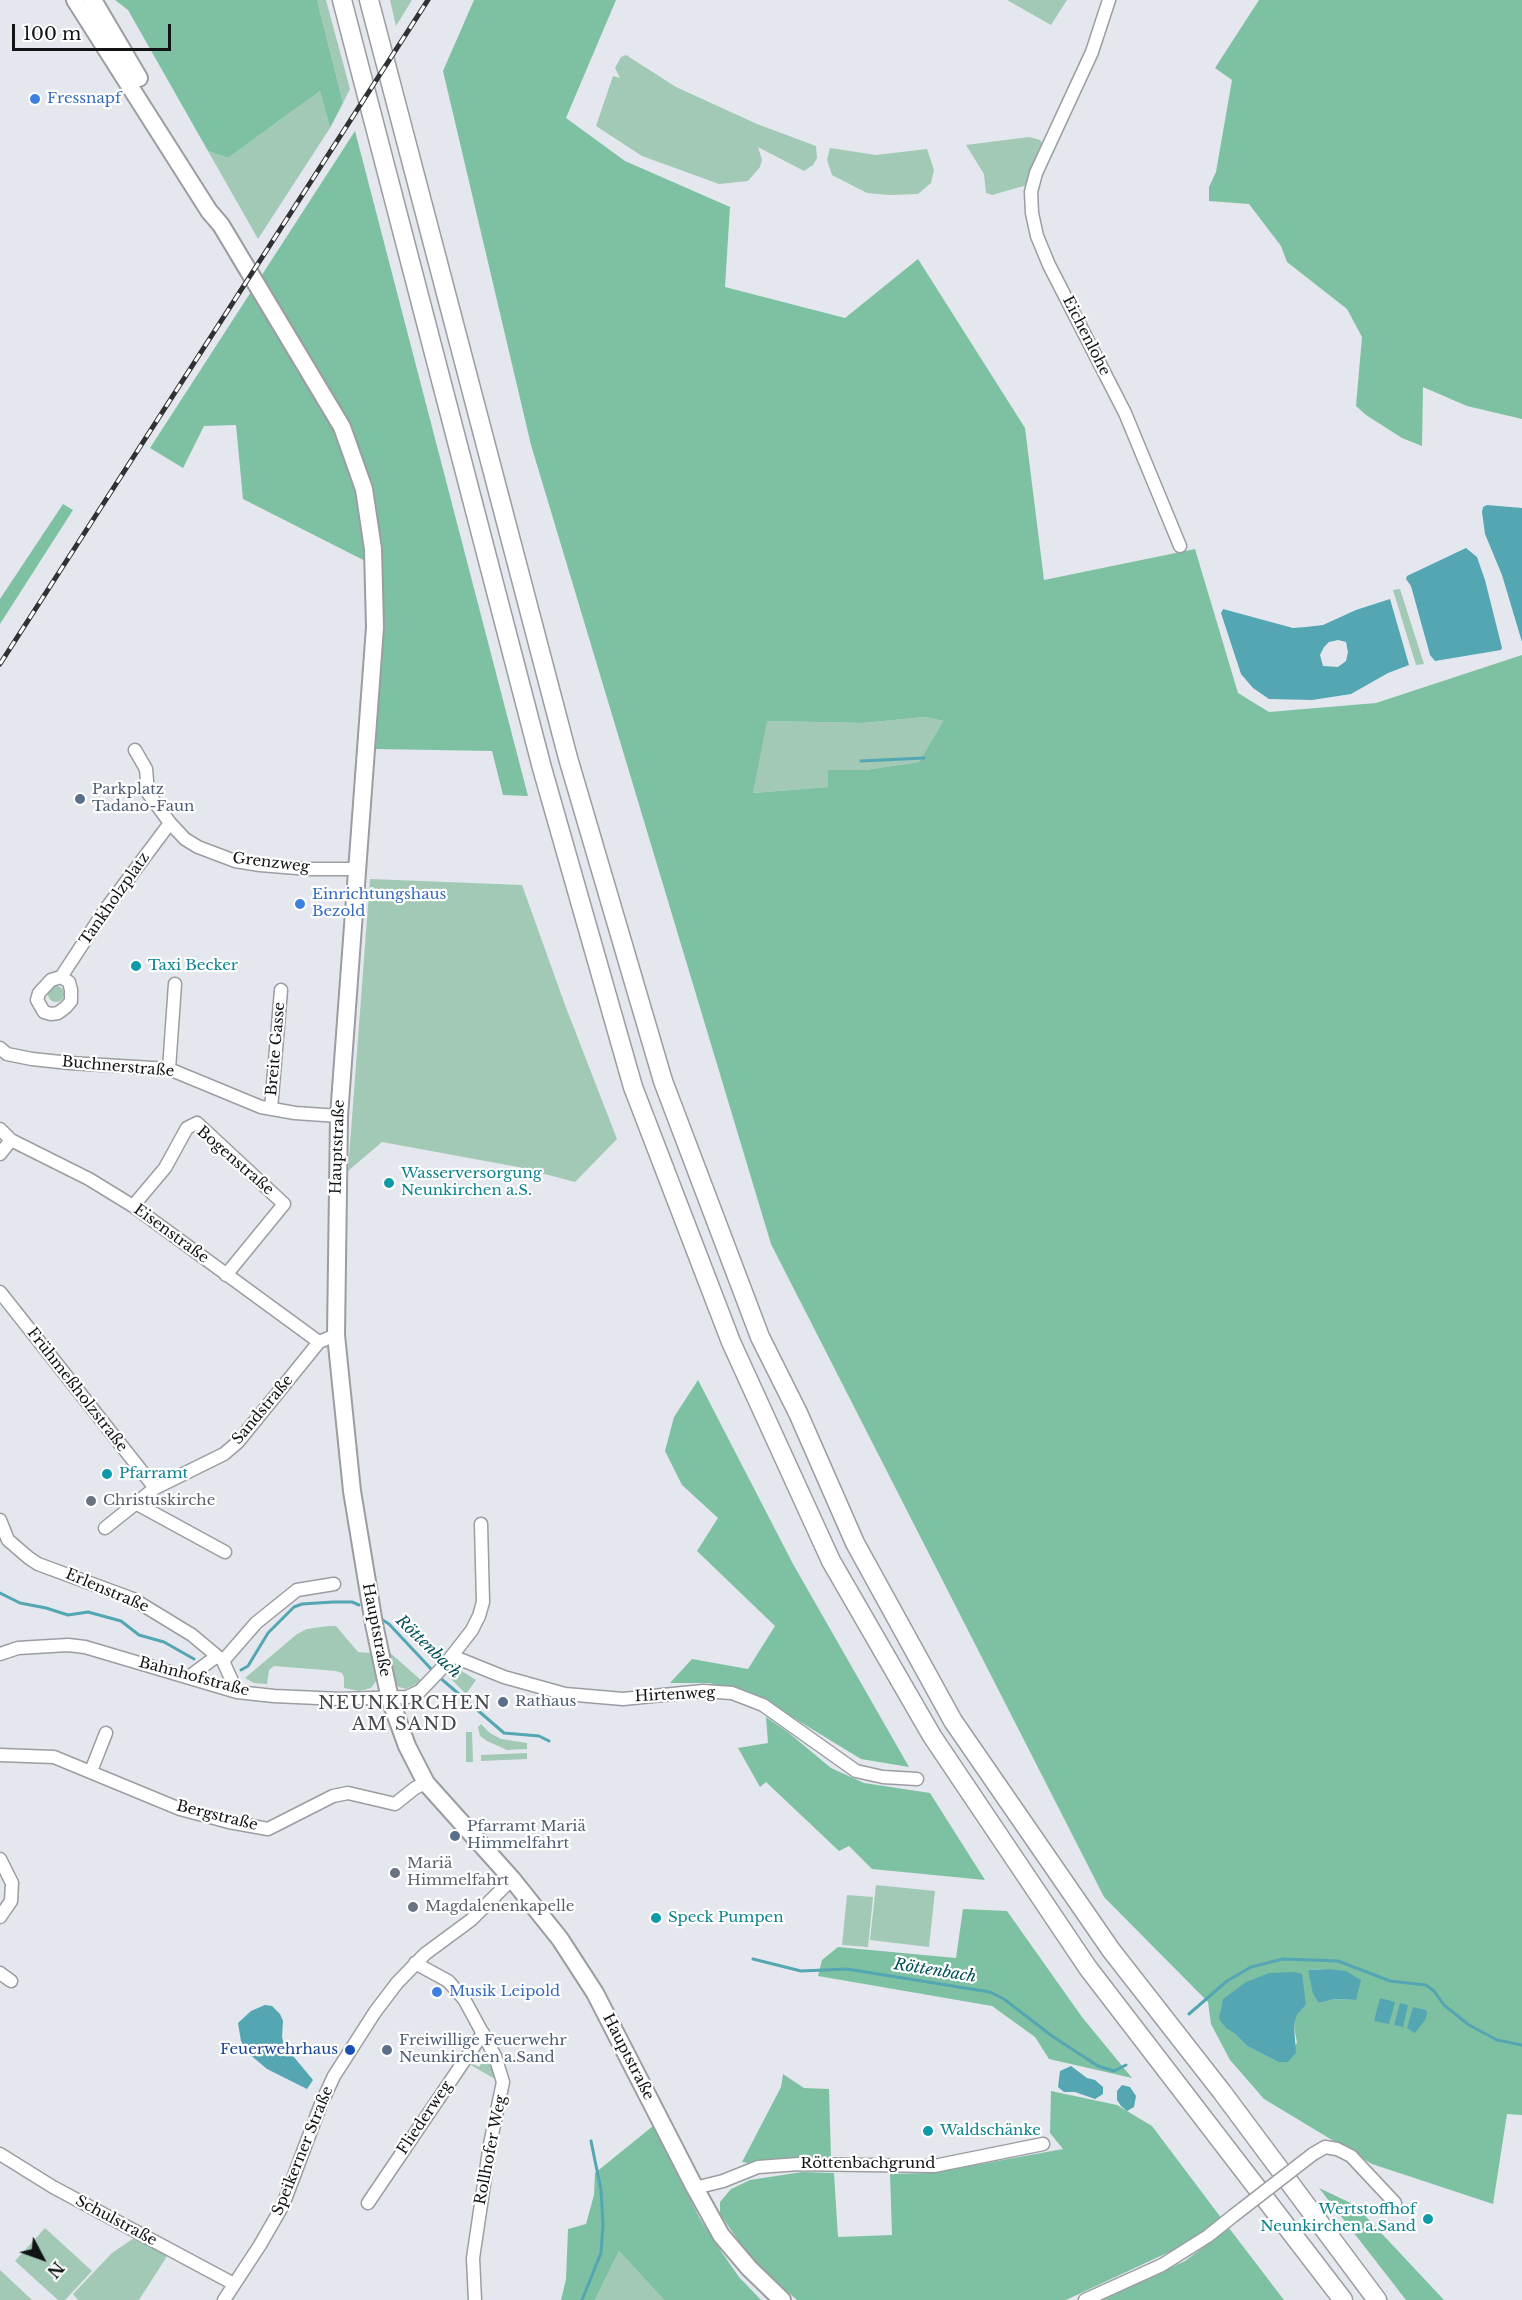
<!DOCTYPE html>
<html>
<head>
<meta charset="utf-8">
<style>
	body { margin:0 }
	#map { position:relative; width:1522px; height:2300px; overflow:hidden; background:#e4e7ed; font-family:"Libre Baskerville",serif }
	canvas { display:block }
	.north { position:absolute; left:12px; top:2228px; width:60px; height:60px; -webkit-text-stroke:4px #fff; paint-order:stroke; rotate:131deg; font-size:16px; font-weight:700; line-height:24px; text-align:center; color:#121315 }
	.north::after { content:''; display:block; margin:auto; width:21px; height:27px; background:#121315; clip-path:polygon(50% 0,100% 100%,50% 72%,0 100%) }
	.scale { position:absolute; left:12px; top:24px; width:159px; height:27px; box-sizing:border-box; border:3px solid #121315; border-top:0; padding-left:8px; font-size:18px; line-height:21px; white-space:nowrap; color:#121315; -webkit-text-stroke:4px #fff; paint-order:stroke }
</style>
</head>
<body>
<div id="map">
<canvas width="1522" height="2300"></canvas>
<div class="north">N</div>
<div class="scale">100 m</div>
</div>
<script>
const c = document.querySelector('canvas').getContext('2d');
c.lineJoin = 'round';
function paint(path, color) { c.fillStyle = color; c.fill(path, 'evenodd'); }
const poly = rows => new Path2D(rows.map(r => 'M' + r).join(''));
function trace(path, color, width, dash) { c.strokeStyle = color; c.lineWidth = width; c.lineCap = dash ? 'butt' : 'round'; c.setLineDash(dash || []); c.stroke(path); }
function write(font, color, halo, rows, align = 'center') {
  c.font = font + ' "Libre Baskerville",serif'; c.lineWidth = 4.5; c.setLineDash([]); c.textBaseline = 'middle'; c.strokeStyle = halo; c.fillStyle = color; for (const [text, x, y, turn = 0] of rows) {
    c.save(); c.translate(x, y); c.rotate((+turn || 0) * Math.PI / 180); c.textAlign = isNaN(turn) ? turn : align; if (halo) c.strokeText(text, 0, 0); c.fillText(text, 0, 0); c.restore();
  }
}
paint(poly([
	[317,0,326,0,350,89,343,103],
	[390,0,412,0,396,26],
	[1007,0,1067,0,1051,25],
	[626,55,676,87,757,124,816,146,817,158,813,165,804,171,758,147,762,160,760,167,748,181,719,184,642,156,596,126,613,76,620,78,615,68,621,57],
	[320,91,330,128,258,239,208,151,228,158],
	[1029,137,1040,140,1042,143,1028,175,1027,185,992,195,986,193,984,174,966,145],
	[830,148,876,155,927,149,934,170,931,183,918,194,889,195,867,193,832,175,827,160],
	[1400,589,1424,664,1416,665,1393,590],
	[925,717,943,721,919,762,865,770,828,770,829,787,753,793,766,721,863,723],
	[370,879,522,885,565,1005,617,1139,575,1182,518,1167,382,1142,348,1171],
	'48 994a8 8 0 1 1 16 0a8 8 0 1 1-16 0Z',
	[328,1626,336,1626,358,1652,372,1653,377,1680,371,1688,359,1691,344,1688,344,1677,342,1673,336,1671,274,1666,269,1670,267,1684,254,1683,245,1678,297,1634,307,1629],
	[388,1651,422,1681,406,1689,399,1687,396,1684],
	[460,1670,476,1680,466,1694,450,1678,452,1672],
	[481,1724,490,1733,501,1739,527,1743,527,1749,507,1750,487,1741,480,1736,478,1727],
	[466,1732,472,1732,473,1762,466,1762],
	[527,1753,527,1759,481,1761,481,1755],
	[876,1885,935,1891,929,1947,870,1940],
	[847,1895,873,1897,868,1947,842,1945],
	[478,2053,486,2053,489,2055,492,2061,495,2079,469,2064,471,2062,479,2067,482,2061,474,2056],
	[45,2228,92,2271,65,2300,58,2300,15,2261],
	[137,2236,169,2253,139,2300,78,2300,73,2294,112,2253],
	[619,2251,664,2300,595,2300],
	[0,2270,32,2300,0,2300]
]), '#a1c9b5');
paint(poly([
	[115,0,317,0,343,103,330,128,320,91,228,158,208,151,128,10],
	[474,0,616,0,566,118,625,161,730,207,725,287,845,318,918,259,1025,428,1044,580,1195,549,1238,693,1269,712,1376,703,1522,655,1522,2115,1507,2114,1493,2204,1372,2164,1264,2099,1230,2060,1211,2024,1208,2002,1104,1897,771,1244,531,445,443,71],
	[925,717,943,721,919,762,865,770,828,770,828,787,753,793,767,721,863,723],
	[1329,1969,1356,2000,1335,1999,1319,2003,1308,1970],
	[1306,2005,1297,2015,1294,2026,1297,2043,1278,2062,1247,2046,1234,2033],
	[1259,0,1522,0,1522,419,1467,406,1423,387,1422,446,1402,438,1366,415,1356,406,1362,337,1347,309,1287,262,1281,246,1249,204,1209,201,1209,187,1216,172,1232,80,1215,68],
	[355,131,528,796,503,795,492,751,376,749,381,569,243,499,236,425,204,426,183,468,150,448],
	[63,504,73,510,0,624,0,599],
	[698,1380,793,1564,909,1767,861,1759,756,1695,709,1683,670,1683,692,1659,748,1669,775,1626,697,1551,718,1518,682,1485,665,1451,674,1417],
	[766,1717,789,1733,831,1768,864,1783,930,1793,985,1880,872,1869,849,1846,839,1851,766,1782,760,1787,738,1748,768,1743],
	[963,1909,1007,1911,1082,2017,1132,2078,1049,2059,1035,2037,992,2006,818,1976,822,1960,838,1947,956,1958],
	[783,2074,804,2088,829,2089,831,2159,792,2157,754,2164,742,2162,781,2087],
	[1051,2091,1117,2105,1152,2126,1222,2219,1182,2246,1066,2300,797,2300,759,2267,742,2246,720,2214,720,2202,731,2189,750,2180,802,2172,834,2173,838,2237,892,2235,890,2174,931,2173,1063,2149,1050,2133],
	[653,2126,700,2219,716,2244,739,2277,761,2300,664,2300,619,2251,595,2300,561,2300,566,2279,568,2229,586,2224,594,2195,595,2173],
	[1319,2188,1355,2205,1444,2300,1406,2300],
	[1229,2228,1284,2300,1103,2300,1185,2261]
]), '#7ec1a2');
paint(poly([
	[1487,505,1522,508,1522,642,1502,575,1485,534,1482,512,1483,507],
	[1466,548,1477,557,1485,580,1502,648,1501,650,1435,661,1430,655,1411,586,1406,579,1407,576],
	[1390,599,1409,665,1388,673,1351,694,1312,700,1269,699,1253,688,1241,674,1221,613,1223,609,1293,628,1306,627,1323,625,1356,610],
	[1338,640,1346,642,1348,652,1346,661,1338,667,1323,666,1320,655,1324,647,1329,642],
	[1329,1969,1346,1971,1361,1980,1356,2000,1335,1999,1319,2003,1313,1994,1308,1970],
	[1295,1972,1302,1974,1306,2005,1297,2015,1294,2026,1296,2053,1288,2062,1278,2062,1247,2046,1234,2033,1226,2028,1219,2019,1223,1999,1246,1982,1269,1973],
	[1380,1998,1395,2002,1389,2024,1374,2021],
	[1400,2003,1408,2005,1403,2027,1394,2025],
	[265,2005,272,2006,280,2014,283,2021,282,2037,284,2045,313,2080,307,2089,267,2069,248,2053,241,2041,238,2023,251,2011],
	[1413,2007,1426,2010,1427,2014,1425,2020,1415,2033,1407,2028],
	[1071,2066,1087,2078,1095,2080,1103,2087,1103,2094,1095,2099,1075,2092,1064,2092,1058,2087,1060,2071],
	[1122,2085,1130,2087,1136,2096,1134,2107,1127,2111,1121,2106,1117,2100,1117,2091]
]), '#54a6b2');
trace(poly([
	[861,761,924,758],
	[0,1593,20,1603,46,1608,68,1615,88,1612,121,1621,139,1635,164,1642,194,1659],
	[381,1619,389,1624,433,1671],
	[241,1670,248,1666,268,1633,294,1607,302,1604,333,1602,352,1602,359,1605],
	[438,1676,504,1733,539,1736,549,1741],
	[753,1959,801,1971,847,1969,990,1992,1004,1999,1052,2036,1098,2066,1114,2071,1126,2065],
	[1189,2014,1227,1981,1251,1967,1283,1959,1338,1961,1390,1981,1426,1985,1434,1991,1444,2005,1469,2025,1497,2040,1522,2045],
	[582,2300,601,2253,603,2225,601,2190,591,2141]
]), '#54a6b2', 3);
const minor = poly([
	[1109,0,1092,52,1036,173,1031,192,1032,213,1037,236,1049,265,1125,413,1180,546],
	[135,750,146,769,148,793,170,823,185,839,198,847,235,861,260,865,309,869,357,869],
	[61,977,69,982,71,990,71,1001,66,1007,58,1013,51,1014,44,1012,37,1000,39,993,51,980,61,977,105,910,170,823],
	[0,1048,7,1054,32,1059,70,1063,169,1069,261,1107,295,1113,339,1116],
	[169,1069,175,984],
	[271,1109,281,990],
	[0,1129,11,1140,89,1179,133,1206,319,1342,336,1335],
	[0,1154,11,1140],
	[133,1206,165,1168,187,1128,197,1123,284,1204,226,1275],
	[0,1292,155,1488],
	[137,1504,225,1552],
	[0,1520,8,1540,29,1558,38,1564,133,1599,192,1635,223,1661,237,1692],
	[105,1528,155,1488,224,1454,238,1442,319,1342],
	[0,1654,18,1648,68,1645,85,1647,237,1692,274,1696,340,1699,407,1697,420,1691,444,1666,472,1630,479,1616,483,1602,481,1524],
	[452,1656,504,1677,565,1694,623,1699,703,1691,732,1693,763,1705,856,1771,883,1777,917,1779],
	[223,1661,256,1623,297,1590,334,1584],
	[190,1676,217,1656],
	[0,1755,54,1757,180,1809,229,1822,268,1829,333,1796,348,1793,395,1804,415,1788,426,1783],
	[91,1771,106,1733],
	[0,1859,12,1883,11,1901,0,1917],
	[415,1963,448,1981,464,1999,495,2056,503,2082,490,2144,473,2258,475,2300],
	[0,1973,11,1981],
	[0,2154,53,2187,234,2284],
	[1313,2154,1325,2147,1337,2149,1351,2156,1395,2203],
	[695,2188,723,2181,758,2167,799,2164,934,2166,1043,2144],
	[368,2203,483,2033],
	[224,2300,260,2245,283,2205,321,2104,334,2076,375,2012,397,1983,425,1954,471,1920,512,1879],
	[1085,2300,1162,2265,1208,2236,1233,2216]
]);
const major = poly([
	[75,0,209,211,221,225,342,427,364,489,373,549,375,627,339,1116,336,1335,352,1491,374,1624,390,1699,407,1746,426,1783,512,1879,560,1939,595,1993,695,2188,721,2235,749,2268,782,2300],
	[93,0,139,78]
]);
const highway = poly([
	[342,0,542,768,633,1087,731,1342,831,1561,932,1736,1088,1968,1343,2300],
	[369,0,568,758,663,1081,760,1337,798,1413,855,1543,953,1721,1111,1950,1222,2092,1377,2300]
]);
trace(minor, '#9a9da2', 15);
trace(major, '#9a9da2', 20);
trace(highway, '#9a9da2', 21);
trace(minor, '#fff', 12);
trace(major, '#fff', 16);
trace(highway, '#fff', 18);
const rail = poly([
	[0,664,428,0]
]);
trace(rail, '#303133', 5);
trace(rail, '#fff', 3, [9]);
const minorBridge = poly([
	[1233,2216,1313,2154]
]);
trace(minorBridge, '#9a9da2', 15, []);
trace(minorBridge, '#fff', 12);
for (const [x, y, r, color] of [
	[35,99,6,"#3f7fe0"],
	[80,799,6,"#5c6f8a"],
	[300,904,6,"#3f7fe0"],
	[136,966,6,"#0f9aa8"],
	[389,1183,6,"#0f9aa8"],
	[107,1474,6,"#0f9aa8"],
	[91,1501,6,"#6b7280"],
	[503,1702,6,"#5c6f8a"],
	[455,1836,6,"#5c6f8a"],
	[395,1873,6,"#6b7280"],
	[413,1907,6,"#6b7280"],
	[656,1918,6,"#0f9aa8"],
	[437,1992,6,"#3f7fe0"],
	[350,2050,6,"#1a4fb4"],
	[387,2050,6,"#5c6f8a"],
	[928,2131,6,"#0f9aa8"],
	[1428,2219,6,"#0f9aa8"]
]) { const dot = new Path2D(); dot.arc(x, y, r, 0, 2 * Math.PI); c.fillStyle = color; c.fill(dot); trace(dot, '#fff', 2); }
write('15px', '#366cbe', '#fff', [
	["Fressnapf",47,99],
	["Einrichtungshaus",312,895],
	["Bezold",312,912],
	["Musik Leipold",449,1992]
], 'left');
write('15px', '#121315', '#fff', [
	["Eichenlohe",1086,336,63],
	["Grenzweg",271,863,7],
	["Tankholzplatz",115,899,-55],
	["Breite Gasse",276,1049,-85],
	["Buchnerstraße",118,1067,5],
	["Hauptstraße",338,1147,-88],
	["Bogenstraße",235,1161,41],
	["Eisenstraße",171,1234,36],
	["Frühmeßholzstraße",77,1390,52],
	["Sandstraße",263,1410,-50],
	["Erlenstraße",107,1591,23],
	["Hauptstraße",376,1630,79],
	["Bahnhofstraße",194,1677,15],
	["Hirtenweg",675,1695,-3],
	["Bergstraße",217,1816,14],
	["Hauptstraße",628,2057,63],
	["Fliederweg",425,2118,-56],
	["Rollhofer Weg",491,2150,-79],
	["Speikerner Straße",303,2151,-68],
	["Röttenbachgrund",868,2164],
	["Schulstraße",116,2221,28]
]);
write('15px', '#4e5e75', '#fff', [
	["Parkplatz",92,790],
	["Tadano-Faun",92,807],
	["Rathaus",515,1702],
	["Pfarramt Mariä",467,1827],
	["Himmelfahrt",467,1844],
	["Freiwillige Feuerwehr",399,2041],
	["Neunkirchen a.Sand",399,2058]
], 'left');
write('15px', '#0d838f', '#fff', [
	["Taxi Becker",148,966],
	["Wasserversorgung",401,1174],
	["Neunkirchen a.S.",401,1191],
	["Pfarramt",119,1474],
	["Speck Pumpen",668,1918],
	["Waldschänke",940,2131],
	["Wertstoffhof",1416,2210,"right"],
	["Neunkirchen a.Sand",1416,2227,"right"]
], 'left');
write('15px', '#5b616d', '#fff', [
	["Christuskirche",103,1501],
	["Mariä",407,1864],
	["Himmelfahrt",407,1881],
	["Magdalenenkapelle",425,1907]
], 'left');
write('15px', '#164399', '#fff', [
	["Feuerwehrhaus",338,2050]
], 'right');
write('italic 16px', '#015059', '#fff', [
	["Röttenbach",428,1647,44],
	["Röttenbach",935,1971,9]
]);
c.letterSpacing = '1.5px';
write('18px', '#45474c', '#fff', [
	["NEUNKIRCHEN",405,1704],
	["AM SAND",405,1725]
]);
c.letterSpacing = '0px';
</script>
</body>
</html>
